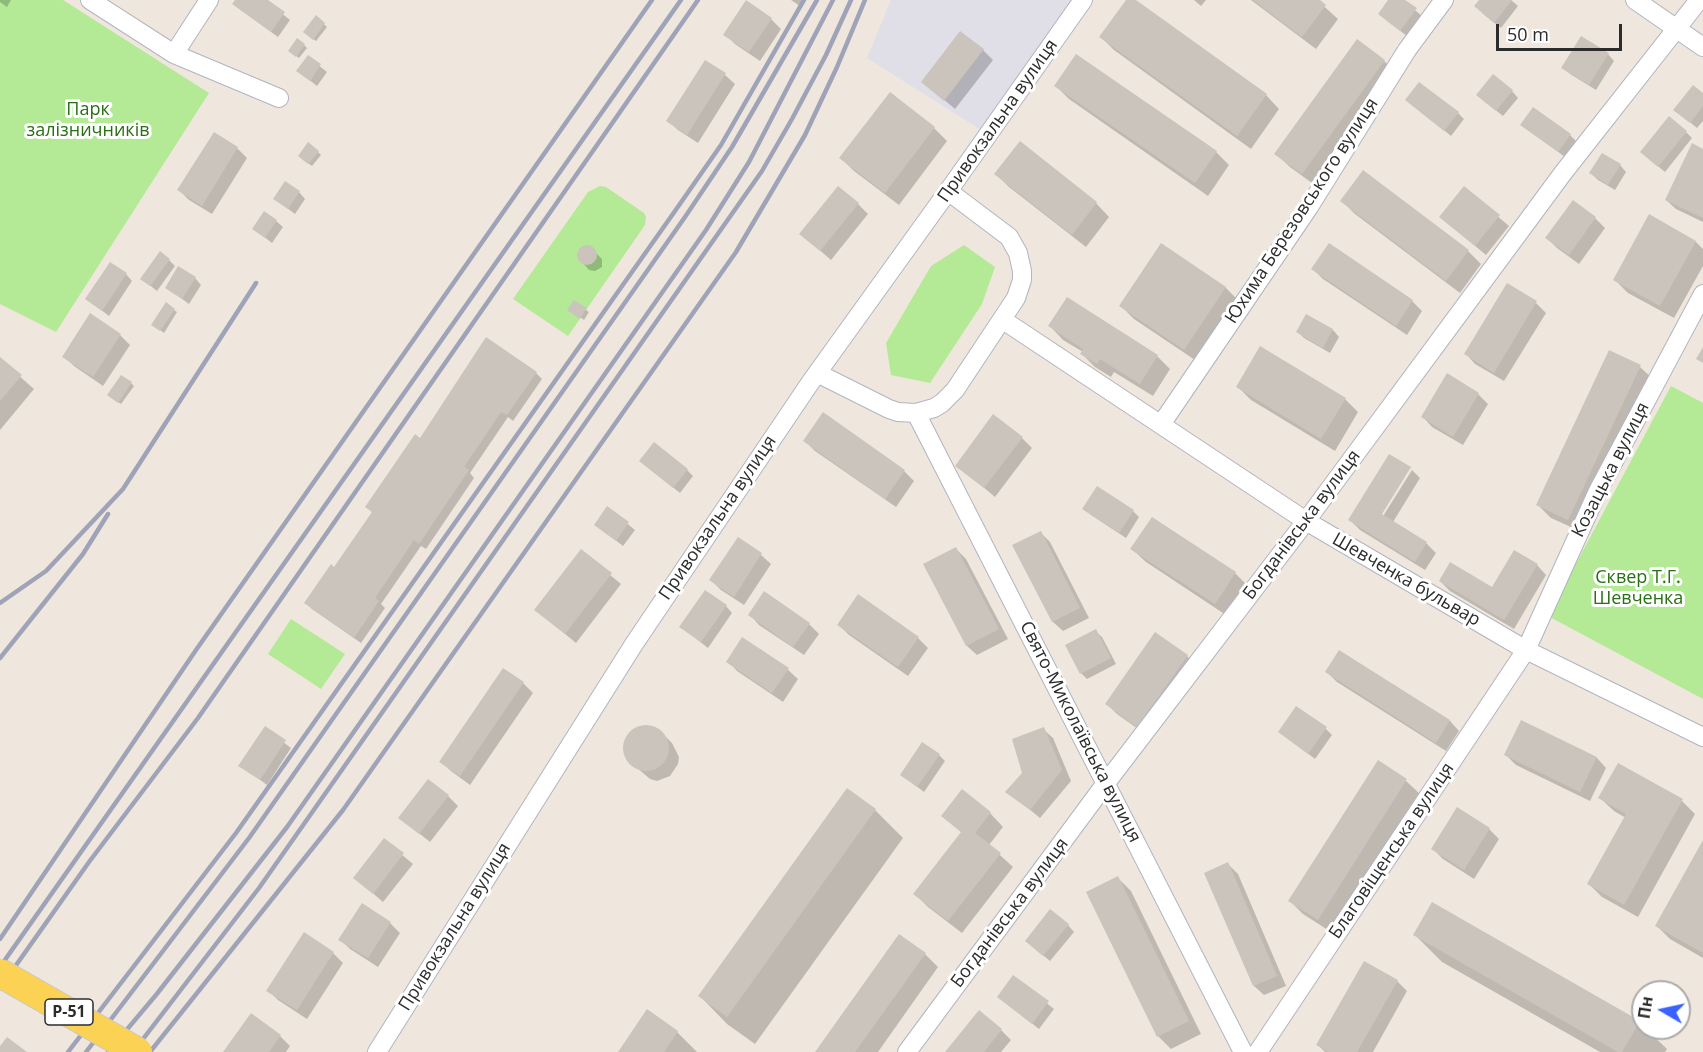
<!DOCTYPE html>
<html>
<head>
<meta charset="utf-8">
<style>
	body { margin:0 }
	#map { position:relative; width:1703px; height:1052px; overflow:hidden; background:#efe7dd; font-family:"Open Sans",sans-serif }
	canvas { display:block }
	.north { position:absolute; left:1631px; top:980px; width:60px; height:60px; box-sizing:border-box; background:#fff; border:2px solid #ababab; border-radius:50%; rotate:279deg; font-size:16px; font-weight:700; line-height:24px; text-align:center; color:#2c2c2c }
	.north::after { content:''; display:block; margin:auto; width:21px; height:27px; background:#3a62ff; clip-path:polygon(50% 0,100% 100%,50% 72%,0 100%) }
	.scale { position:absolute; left:1496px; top:24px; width:126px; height:27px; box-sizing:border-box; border:3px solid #2c2c2c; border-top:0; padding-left:8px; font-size:18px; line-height:21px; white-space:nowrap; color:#2c2c2c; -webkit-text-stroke:4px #fff; paint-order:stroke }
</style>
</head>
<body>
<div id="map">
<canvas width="1703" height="1052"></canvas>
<div class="north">Пн</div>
<div class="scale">50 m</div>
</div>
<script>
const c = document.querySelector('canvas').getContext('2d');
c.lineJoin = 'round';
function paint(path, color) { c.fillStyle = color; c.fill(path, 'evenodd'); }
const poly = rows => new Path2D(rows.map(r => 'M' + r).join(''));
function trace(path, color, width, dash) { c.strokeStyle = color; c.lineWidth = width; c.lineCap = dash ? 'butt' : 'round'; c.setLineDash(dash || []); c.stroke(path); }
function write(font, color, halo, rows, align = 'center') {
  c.font = font + ' "Open Sans",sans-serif'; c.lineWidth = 6; c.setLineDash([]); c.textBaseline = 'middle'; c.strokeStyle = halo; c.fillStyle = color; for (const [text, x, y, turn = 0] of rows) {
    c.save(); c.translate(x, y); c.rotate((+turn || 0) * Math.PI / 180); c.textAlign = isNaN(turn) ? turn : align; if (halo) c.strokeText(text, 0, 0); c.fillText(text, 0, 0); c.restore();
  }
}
paint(poly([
	[891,0,1083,0,989,135,867,58]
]), '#e0dee7');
paint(poly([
	[0,0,63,0,209,93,56,332,0,304],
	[600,186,606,187,644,213,646,217,645,225,568,336,513,299,588,192],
	[964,245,995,267,982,304,930,383,891,375,886,343,931,266],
	[1671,386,1703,403,1703,699,1548,616],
	[291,619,345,654,321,689,268,654]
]), '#b4e995');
paint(poly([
	[0,0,11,0,7,7,0,2],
	[237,0,265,0,290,20,278,37,241,10,234,4],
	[791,0,804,0,800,6],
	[1127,0,1134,0,1266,95,1279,109,1251,149,1114,50,1101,37],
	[1194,0,1206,0,1201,6],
	[1251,0,1317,0,1338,19,1316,49],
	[1390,0,1403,0,1422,16,1407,36,1386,20],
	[1481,0,1511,0,1518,6,1501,28,1482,13],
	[316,17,327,27,316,41,307,35],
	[771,19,781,29,760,61,735,44,725,34],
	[1358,41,1384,61,1398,74,1316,186,1290,167,1276,154],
	[304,45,307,48,299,58,292,53],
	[983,50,993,60,955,109,923,82],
	[1608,54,1614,61,1596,90,1570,74,1563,67],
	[308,57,327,72,317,86,298,71],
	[705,62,725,75,735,84,698,143,678,130,668,121],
	[1056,86,1216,152,1229,165,1208,196,1069,99],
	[1512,91,1518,98,1503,116,1484,101],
	[1703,94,1703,121,1697,128,1675,110],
	[1407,100,1458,113,1464,119,1451,136],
	[1522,125,1570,135,1576,141,1565,157],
	[934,128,947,141,899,205,854,171,841,158],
	[1686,132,1692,138,1665,172,1648,158],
	[215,134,237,148,247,158,212,214,189,200,179,190],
	[1020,143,1096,203,1109,217,1086,247,1009,187,996,174],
	[1703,151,1703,222,1676,209,1666,200],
	[318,152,321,155,312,166,302,159],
	[1620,165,1626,172,1615,190,1598,180,1591,173],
	[1464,188,1509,226,1486,255,1451,226],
	[299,192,305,199,295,214,275,199],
	[1342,201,1468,251,1481,264,1460,293,1355,214],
	[858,204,868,214,831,260,801,234],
	[1650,216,1696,242,1703,249,1703,266,1674,318,1628,293,1614,279],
	[1595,218,1605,228,1579,264,1557,248,1547,238],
	[276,221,283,227,272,243,254,229],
	[1161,245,1226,288,1239,301,1198,362,1134,319,1120,305],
	[1329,245,1412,301,1422,311,1407,335,1323,279,1313,269],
	[582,248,591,248,602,259,602,267,595,271,589,270,579,258,579,253],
	[169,260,175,266,157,291,142,279],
	[126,274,132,281,109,316,87,299],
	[195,278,201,285,189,304,167,288],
	[1507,285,1536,303,1546,313,1504,381,1475,364,1466,354],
	[574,302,589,312,584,320,570,310],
	[174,310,177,312,164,333,156,327],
	[1307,316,1333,330,1339,337,1330,353,1304,338,1298,332],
	[1050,326,1157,356,1170,369,1153,396,1114,372,1111,377,1095,367,1082,354,1083,352,1063,340],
	[120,335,130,345,103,386,74,366,64,356],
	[1610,352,1640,367,1654,380,1582,532,1551,518,1538,505],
	[0,359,34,389,0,430],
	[536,373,542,379,513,421,508,417,470,473,474,478,426,549,421,546,381,604,385,608,361,643,312,609,306,603,335,569,373,513,367,507,420,440],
	[131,383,134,386,121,404,112,398],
	[1237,386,1345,399,1358,412,1335,451,1251,400],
	[1478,394,1488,404,1463,445,1432,427,1423,417],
	[1022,438,1032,448,995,497,957,465],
	[805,441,904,471,914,481,896,507,815,451],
	[1390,456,1411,469,1409,469,1377,519,1380,521,1412,470,1420,478,1393,522,1426,543,1436,553,1425,570,1360,530,1350,520],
	[648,467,687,470,693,476,680,493],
	[608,508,635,530,623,546,596,525],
	[1084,509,1133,511,1139,517,1126,538,1091,515],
	[1040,532,1050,542,1089,618,1063,631,1053,622],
	[738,539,761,555,771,564,744,605,721,590,711,580],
	[956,549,966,559,1008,639,977,655,967,646,925,565],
	[1132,549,1235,573,1248,586,1229,617,1146,562],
	[581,551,621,584,576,643,536,610],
	[1537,565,1546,575,1514,629,1450,591,1440,581,1493,589],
	[726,606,732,613,708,648,681,627],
	[750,615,809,624,819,634,804,655,759,625],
	[839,625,918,638,928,648,908,676,849,635],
	[1095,631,1102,637,1116,664,1087,679,1081,673],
	[743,639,788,670,798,679,783,702,737,671,728,661],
	[1340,652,1450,721,1459,731,1446,751,1337,682,1327,672],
	[1187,656,1197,666,1148,736,1117,714,1107,704],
	[523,683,533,693,470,785,451,771,441,762],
	[1522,722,1597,758,1606,768,1590,801,1516,765,1506,755],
	[649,727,662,733,672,743,679,757,678,764,670,776,657,781,650,779,628,760,625,746,627,739,636,729],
	[265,728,291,748,267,785,240,765],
	[1043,729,1053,738,1071,781,1040,818,1007,791,1023,774],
	[1326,729,1332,735,1315,759,1280,732],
	[939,755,945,761,924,792,902,775],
	[1378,763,1406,781,1420,794,1331,932,1303,914,1290,901],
	[1619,765,1682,801,1695,814,1638,917,1602,897,1589,884,1626,818,1614,811,1600,798],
	[847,790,875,810,903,838,755,1044,727,1024,700,996],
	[962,791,990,813,1003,827,989,845,1013,867,962,933,928,907,915,894,962,833,943,816],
	[448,796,458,806,430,842,400,818],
	[1489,829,1499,839,1474,879,1443,859,1433,849],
	[384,840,413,864,383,902,355,878],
	[1703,843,1703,958,1670,939,1656,925],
	[1228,864,1238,874,1286,986,1264,995,1254,986],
	[1118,878,1131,891,1201,1034,1171,1049,1158,1036],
	[390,923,400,933,378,967,350,949,340,939],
	[1068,925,1074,932,1050,961,1033,947],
	[304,934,334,954,343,963,307,1019,278,1000,268,990],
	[1415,935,1639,1022,1643,1028,1645,1028,1667,1049,1665,1052,1600,1052,1442,962],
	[925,954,938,967,878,1052,817,1052],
	[1365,963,1397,981,1407,991,1373,1052,1325,1052,1318,1045],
	[1014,977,1054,1009,1039,1029,999,997],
	[648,1011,677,1032,697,1052,619,1052],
	[251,1015,280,1036,290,1046,286,1052,224,1052],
	[1001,1030,1011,1040,1001,1052,947,1052]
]), '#0003');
paint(poly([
	[235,0,268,0,285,12,271,32,232,4],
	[746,0,772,18,749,52,723,35],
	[1126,0,1136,0,1267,94,1237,136,1099,37],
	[1253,0,1320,0,1326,5,1302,37],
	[1388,0,1405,0,1417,8,1400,31,1378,14],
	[1479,0,1512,0,1494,23,1474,6],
	[316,15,325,23,313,40,303,32],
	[960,31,984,49,944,101,921,82],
	[1581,36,1609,53,1589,85,1561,68],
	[297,38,305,44,296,57,288,51],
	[1357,39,1385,60,1302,174,1274,154],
	[1076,54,1217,151,1195,183,1054,86],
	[308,55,321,64,310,81,296,71],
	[705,60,726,73,687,135,666,121],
	[1493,74,1513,90,1496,111,1476,95],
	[1419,82,1459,112,1444,131,1405,100],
	[1693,85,1703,93,1703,106,1690,123,1673,110],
	[890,92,935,127,885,193,839,158],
	[1533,107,1571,134,1558,152,1520,125],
	[1669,116,1687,131,1658,167,1640,152],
	[214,132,238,147,202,206,177,190],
	[1020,141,1097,202,1072,235,994,174],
	[308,142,319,151,308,164,298,156],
	[1692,143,1703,149,1703,218,1665,200],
	[1602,153,1621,164,1608,185,1589,173],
	[1363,170,1469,250,1446,281,1340,201],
	[285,181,300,191,288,209,273,199],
	[838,186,859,203,820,251,799,234],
	[1464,186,1500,215,1475,246,1439,217],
	[1573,200,1596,217,1569,255,1545,238],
	[264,211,277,220,265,238,252,229],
	[1649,214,1696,241,1660,306,1613,280],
	[1161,243,1226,287,1184,350,1119,306],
	[1329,243,1413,300,1396,326,1311,269],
	'577 255a10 10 0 1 1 20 0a10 10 0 1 1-20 0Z',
	[160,251,170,259,150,286,140,279],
	[110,262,127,273,102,311,85,299],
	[178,266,196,277,182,299,165,288],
	[1507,283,1537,301,1494,373,1464,354],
	[1067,297,1158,355,1140,384,1100,359,1097,364,1080,354,1083,349,1048,326],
	[574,300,587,308,580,319,567,310],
	[166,302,175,309,160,331,151,325],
	[90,313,121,334,93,377,62,357],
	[1306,314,1333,329,1323,348,1296,332],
	[486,337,537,372,507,415,501,412,464,467,469,470,419,544,414,540,375,598,379,601,354,638,304,603,331,564,334,567,372,512,365,507,415,434,420,438],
	[1260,346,1346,398,1321,439,1236,387],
	[1703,347,1703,363,1696,359],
	[1609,350,1641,365,1568,520,1536,505],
	[0,357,22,375,0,401],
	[1447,373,1479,393,1453,437,1421,417],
	[121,375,132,382,118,403,107,395],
	[823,412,905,470,885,499,803,441],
	[993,414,1023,437,984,488,955,466],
	[654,442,688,469,673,488,639,461],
	[1389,454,1411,467,1382,514,1427,542,1415,562,1348,520],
	[1097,486,1134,510,1119,533,1082,509],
	[607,506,629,522,616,541,594,525],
	[1152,517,1236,572,1215,604,1130,549],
	[1041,531,1080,608,1052,622,1012,545],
	[738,537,762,553,734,597,709,580],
	[956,547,999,629,966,646,923,564],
	[581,549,612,573,565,634,534,610],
	[1514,550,1538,564,1504,620,1439,581,1450,562,1492,587],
	[705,590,727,605,701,642,679,627],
	[764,591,810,623,793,647,748,615],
	[858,594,919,637,898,667,837,625],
	[1096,629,1111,658,1080,674,1065,645],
	[1155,632,1188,655,1137,727,1105,704],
	[742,637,789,668,772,693,726,662],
	[1339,650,1450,720,1436,743,1325,672],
	[503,668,524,682,460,776,439,762],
	[1296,706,1327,727,1308,754,1278,732],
	[1521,720,1597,757,1580,792,1504,755],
	'623 748a23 23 0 1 1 46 0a23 23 0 1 1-46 0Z',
	[265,726,286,740,260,780,238,766],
	[1044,727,1062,770,1030,810,1005,792,1022,773,1012,739],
	[922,742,940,754,917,787,900,775],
	[1378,760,1407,779,1318,920,1288,901],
	[1618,763,1683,799,1624,905,1587,884,1626,814,1598,798],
	[428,779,449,795,419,834,398,818],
	[847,788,876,809,727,1017,698,996],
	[962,789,991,812,975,833,1001,853,948,921,913,894,961,832,941,816],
	[1457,807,1490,828,1464,870,1431,849],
	[384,838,404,853,373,894,353,878],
	[1703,840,1703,953,1655,926],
	[1228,862,1277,976,1253,986,1204,873],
	[1118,876,1189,1021,1157,1037,1086,892],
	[1432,902,1640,1021,1622,1052,1618,1052,1413,935],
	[362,903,391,922,368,958,338,940],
	[1050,909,1069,924,1043,956,1025,941],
	[304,932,334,952,297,1010,266,991],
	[899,934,926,953,855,1052,815,1052],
	[1364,961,1398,980,1357,1052,1328,1052,1316,1045],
	[1013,975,1049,1001,1032,1024,997,997],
	[647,1009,678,1031,664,1052,618,1052],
	[979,1010,1002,1029,984,1052,945,1052],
	[251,1013,281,1035,269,1052,223,1052],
	[7,1037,27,1052,0,1052,0,1046]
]), '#cac4bd');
const street = poly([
	[90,0,174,54,279,98],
	[1635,0,1703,47],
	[174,54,209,0],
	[1003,320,1306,521,1526,650,1703,737],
	[817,373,889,409,898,412,916,413,934,408,942,403,955,390,1016,298,1022,280,1022,271,1018,253,1009,237,948,191],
	[916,413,1243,1052],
	[1162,423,1309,207,1407,50,1444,0],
	[377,1052,634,644,810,383,956,180,1083,0],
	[907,1052,1106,783,1306,521,1563,173,1699,0],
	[1258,1052,1526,650,1598,491,1703,294]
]);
trace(street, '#b1b4c1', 20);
trace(street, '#fff', 18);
trace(poly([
	[0,603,46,571,123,489,256,283],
	[0,658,83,554,108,514],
	[0,939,196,650,652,0],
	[0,967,681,0],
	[0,988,89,862,198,718,698,0],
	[68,1052,236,833,675,211,721,145,804,0],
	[86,1052,249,838,685,217,732,147,817,0],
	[108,1052,156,995,287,827,706,230,749,162,833,0],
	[133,1052,259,888,762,171,792,119,826,55,851,0],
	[150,1052,343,810,736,252,805,135,837,67,865,0]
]), '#9fa3b8', 4.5);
const primaryBridge = poly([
	[0,973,138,1052]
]);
trace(primaryBridge, '#c8c8c8', 30, []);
trace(primaryBridge, '#fcd255', 28);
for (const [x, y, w] of [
	[69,1012,48]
]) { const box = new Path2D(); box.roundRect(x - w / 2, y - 13, w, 26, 4.5); c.fillStyle = '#fff'; c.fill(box); trace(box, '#2c2c2c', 1.5); }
write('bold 16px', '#2c2c2c', null, [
	["Р-51",69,1012]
]);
write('18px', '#297014', '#fff', [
	["Парк",88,110],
	["залізничників",88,131],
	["Сквер Т.Г.",1638,578],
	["Шевченка",1638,599]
]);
write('18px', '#2c2c2c', '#fff', [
	["Привокзальна вулиця",998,121,-55],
	["Юхима Березовського вулиця",1302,211,-57],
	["Козацька вулиця",1611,470,-63],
	["Привокзальна вулиця",718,518,-56],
	["Богданівська вулиця",1302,525,-53],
	["Шевченка бульвар",1406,580,30],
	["Свято-Миколаївська вулиця",1080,732,63],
	["Благовіщенська вулиця",1392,851,-56],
	["Богданівська вулиця",1010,913,-53],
	["Привокзальна вулиця",455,927,-58]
]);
</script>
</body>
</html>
